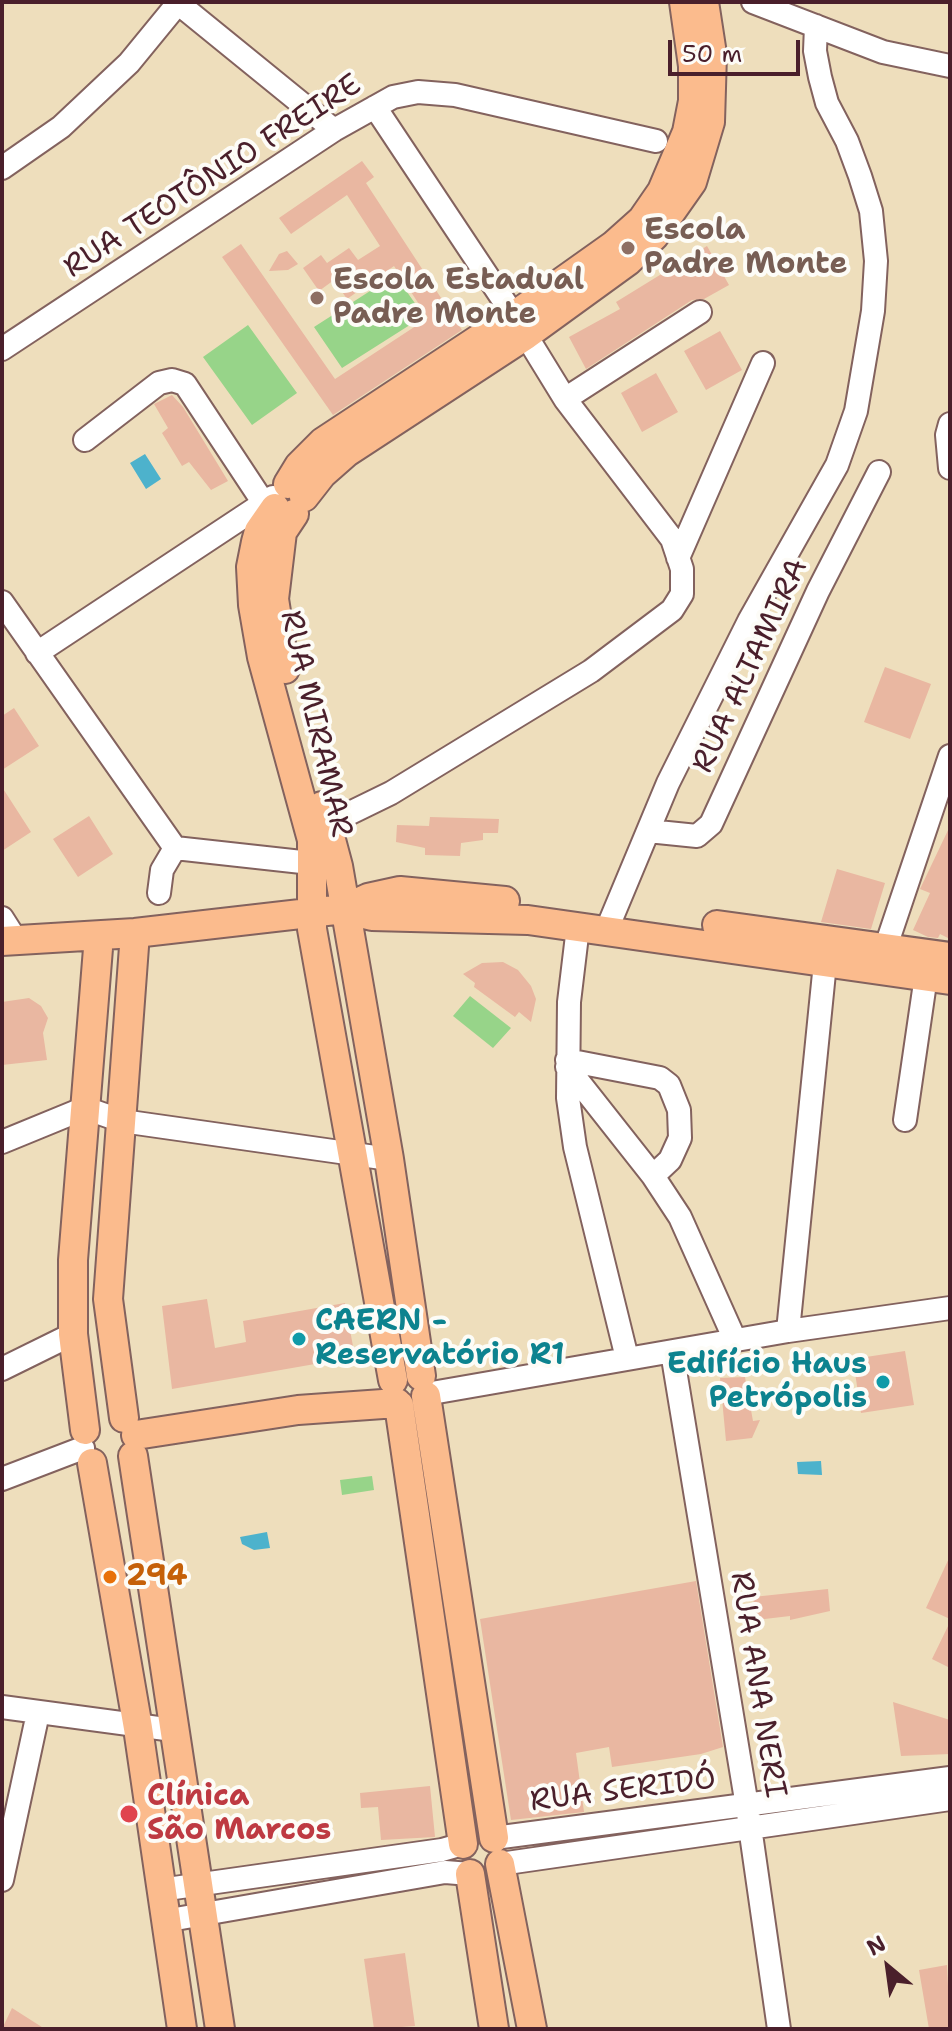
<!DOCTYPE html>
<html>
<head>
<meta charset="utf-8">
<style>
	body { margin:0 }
	#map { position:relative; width:952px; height:2031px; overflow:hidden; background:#eedebc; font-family:"Shantell Sans",sans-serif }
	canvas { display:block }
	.frame { position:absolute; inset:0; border:4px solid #4a1f2b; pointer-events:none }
	.north { position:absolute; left:848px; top:1927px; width:80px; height:80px; -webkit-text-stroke:6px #fdfcf7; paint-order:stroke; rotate:331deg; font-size:22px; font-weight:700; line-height:32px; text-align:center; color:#4a1f2b }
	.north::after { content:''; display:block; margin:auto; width:28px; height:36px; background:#4a1f2b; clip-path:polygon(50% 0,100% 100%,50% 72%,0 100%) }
	.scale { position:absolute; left:668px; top:40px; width:132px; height:36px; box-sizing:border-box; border:4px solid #4a1f2b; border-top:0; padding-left:10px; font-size:24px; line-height:28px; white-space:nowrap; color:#4a1f2b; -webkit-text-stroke:6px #fdfcf7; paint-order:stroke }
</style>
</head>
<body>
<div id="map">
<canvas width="952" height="2031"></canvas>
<div class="frame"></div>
<div class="north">N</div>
<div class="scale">50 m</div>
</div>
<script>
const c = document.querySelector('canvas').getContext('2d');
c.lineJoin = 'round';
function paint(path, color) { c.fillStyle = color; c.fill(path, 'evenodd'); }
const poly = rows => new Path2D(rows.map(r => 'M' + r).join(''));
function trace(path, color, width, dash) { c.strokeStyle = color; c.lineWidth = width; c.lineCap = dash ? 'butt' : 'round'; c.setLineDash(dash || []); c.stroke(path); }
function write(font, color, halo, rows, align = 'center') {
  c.font = font + ' "Shantell Sans",sans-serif'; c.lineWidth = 8; c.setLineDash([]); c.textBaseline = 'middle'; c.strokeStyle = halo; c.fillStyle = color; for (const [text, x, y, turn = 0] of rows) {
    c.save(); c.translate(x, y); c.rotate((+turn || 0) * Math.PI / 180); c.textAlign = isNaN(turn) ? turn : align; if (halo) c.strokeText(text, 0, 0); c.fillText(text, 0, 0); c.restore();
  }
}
paint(poly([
	[395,275,424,316,342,368,314,327],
	[248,325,297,393,252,425,203,357],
	[470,996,511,1028,493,1048,453,1016],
	[372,1476,374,1490,342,1495,340,1480]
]), '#97d489');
paint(poly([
	[145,454,161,479,146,489,130,463],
	[821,1461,822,1475,798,1474,797,1462],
	[267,1532,270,1548,254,1550,242,1544,240,1537]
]), '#4db2cc');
paint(poly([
	[362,161,374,177,366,183,462,330,333,415,222,257,241,244,335,379,428,318,394,266,347,299,334,280,319,291,303,268,321,255,327,263,349,248,358,260,380,246,347,195,291,234,279,218],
	[707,246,729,285,704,299,692,300,586,369,569,337,620,309,616,302],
	[287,251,298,264,288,270,269,271,279,254],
	[720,331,742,370,706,390,684,351],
	[656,373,678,412,642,432,621,393],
	[172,395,183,407,228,481,211,490,189,462,182,466,162,433,168,428,154,404],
	[885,667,931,684,910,739,864,722],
	[14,708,39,746,2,770,2,716],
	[2,787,31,832,2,851],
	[89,816,113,854,78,877,53,839],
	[430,817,499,819,498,833,483,833,483,840,461,843,460,856,425,855,425,848,396,842,397,825,429,826],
	[950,826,950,939,940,934,938,938,928,937,913,930,930,893,920,889],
	[837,869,885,883,871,929,821,922],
	[503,962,518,970,531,986,536,999,531,1022,519,1012,515,1017,474,987,475,983,463,974,482,963],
	[29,998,41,1006,48,1018,43,1033,47,1060,2,1065,2,1002],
	[207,1299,215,1348,246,1342,243,1321,345,1303,355,1357,172,1389,162,1306],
	[905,1351,914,1405,861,1413,853,1359],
	[745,1377,753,1421,760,1420,752,1438,726,1441,720,1378],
	[950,1556,950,1619,926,1608],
	[696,1581,723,1747,701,1754,612,1767,609,1747,576,1753,584,1812,511,1820,480,1619],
	[828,1589,830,1611,790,1620,790,1616,756,1620,753,1597],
	[950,1622,950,1668,932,1659],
	[893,1702,950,1720,950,1754,901,1756],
	[430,1786,435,1837,381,1840,378,1807,361,1808,360,1793],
	[405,1953,415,2026,374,2029,364,1959],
	[947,1965,950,2029,929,2029,919,1970],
	[12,2008,45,2029,2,2029]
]), '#e9b7a1');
const minor = poly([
	[753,2,883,52,950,66],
	[179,4,334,130],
	[2,168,61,127,129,63,179,2],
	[2,349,334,130,393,97,418,92,455,95,656,141],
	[565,399,700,312],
	[950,424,947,435,950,468],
	[85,440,159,383,172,380,185,384,263,502],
	[678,558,763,363],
	[2,602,175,848,162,870,159,893],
	[37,653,273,497],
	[323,809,348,814,391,793,591,671,672,610,682,594,682,569,672,539,565,399,514,316,375,107],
	[648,831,697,836,711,824,818,591,879,472],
	[175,848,329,865],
	[2,918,16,940],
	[578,927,569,1002,568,1098,575,1147,627,1358],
	[607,929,668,783,749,621,837,465,856,411,873,311,876,261,871,211,860,176,847,141,827,103,820,77,815,51,816,26],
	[880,964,950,756],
	[567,1060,660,1078,669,1085,679,1110,680,1138,670,1160,653,1176],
	[567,1067,653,1176,680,1217,735,1340],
	[905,1120,926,976],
	[2,1142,85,1108,122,1121,389,1159],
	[788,1331,825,963,831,950],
	[672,1352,747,1806,779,2029],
	[2,1369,73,1334],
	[426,1394,788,1331,950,1308],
	[2,1479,83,1448],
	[2,1707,173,1730],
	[494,1838,950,1778],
	[500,1864,950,1799],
	[2,1880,38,1713],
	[160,1890,442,1850,463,1844],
	[164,1921,445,1872,470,1874]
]);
const major = poly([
	[288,484,299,466,323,442,514,316,614,245,642,220,662,191,687,132,693,101,693,66,684,2],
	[304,497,322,474,347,452,526,335,628,261,654,236,692,182,710,122,712,54,704,2],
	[275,508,259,531,256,542,251,567,253,605,262,657,312,840,312,929,393,1380],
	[285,669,274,599,282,532,294,514],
	[322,806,338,866,389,1159,421,1376],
	[344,909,368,898,400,891,505,901],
	[717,925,950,957],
	[2,941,135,933,344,909,372,916,528,920,950,980],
	[426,1396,494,1838],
	[399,1405,463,1844],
	[124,1418,108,1299,135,933],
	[85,1430,73,1334,73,1260,99,936],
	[136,1435,298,1410,397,1403],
	[133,1456,220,2029],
	[92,1463,138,1728,182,2029],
	[500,1864,532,2029],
	[470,1874,494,2029]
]);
trace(minor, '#83625e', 26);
trace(major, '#83625e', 32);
trace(minor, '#fff', 22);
trace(major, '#fbbb8d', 28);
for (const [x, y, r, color] of [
	[628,248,8,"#8d6e63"],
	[317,298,8,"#8d6e63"],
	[299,1339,8,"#0f9aa8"],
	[883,1382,8,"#0f9aa8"],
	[110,1577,8,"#e8710a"],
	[129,1814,10,"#e0444e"]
]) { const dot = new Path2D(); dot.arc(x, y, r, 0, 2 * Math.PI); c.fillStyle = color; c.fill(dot); trace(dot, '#fdfcf7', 3); }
write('30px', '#4a1f2b', '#fdfcf7', [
	["RUA TEOTÔNIO FREIRE",213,177,-33],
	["RUA ALTAMIRA",751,666,-65],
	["RUA MIRAMAR",315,724,77],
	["RUA ANA NERI",757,1685,81],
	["RUA SERIDÓ",623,1791,-7]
]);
write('bold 30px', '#785e54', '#fdfcf7', [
	["Escola",644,231],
	["Padre Monte",644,265],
	["Escola Estadual",333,281],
	["Padre Monte",333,315]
], 'left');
write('bold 30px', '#0d838f', '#fdfcf7', [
	["CAERN -",315,1322],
	["Reservatório R1",315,1356],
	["Edifício Haus",867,1365,"right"],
	["Petrópolis",867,1399,"right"]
], 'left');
write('bold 30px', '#c56008', '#fdfcf7', [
	["294",126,1577]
], 'left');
write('bold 30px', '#be3a42', '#fdfcf7', [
	["Clínica",147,1797],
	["São Marcos",147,1831]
], 'left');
</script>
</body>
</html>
